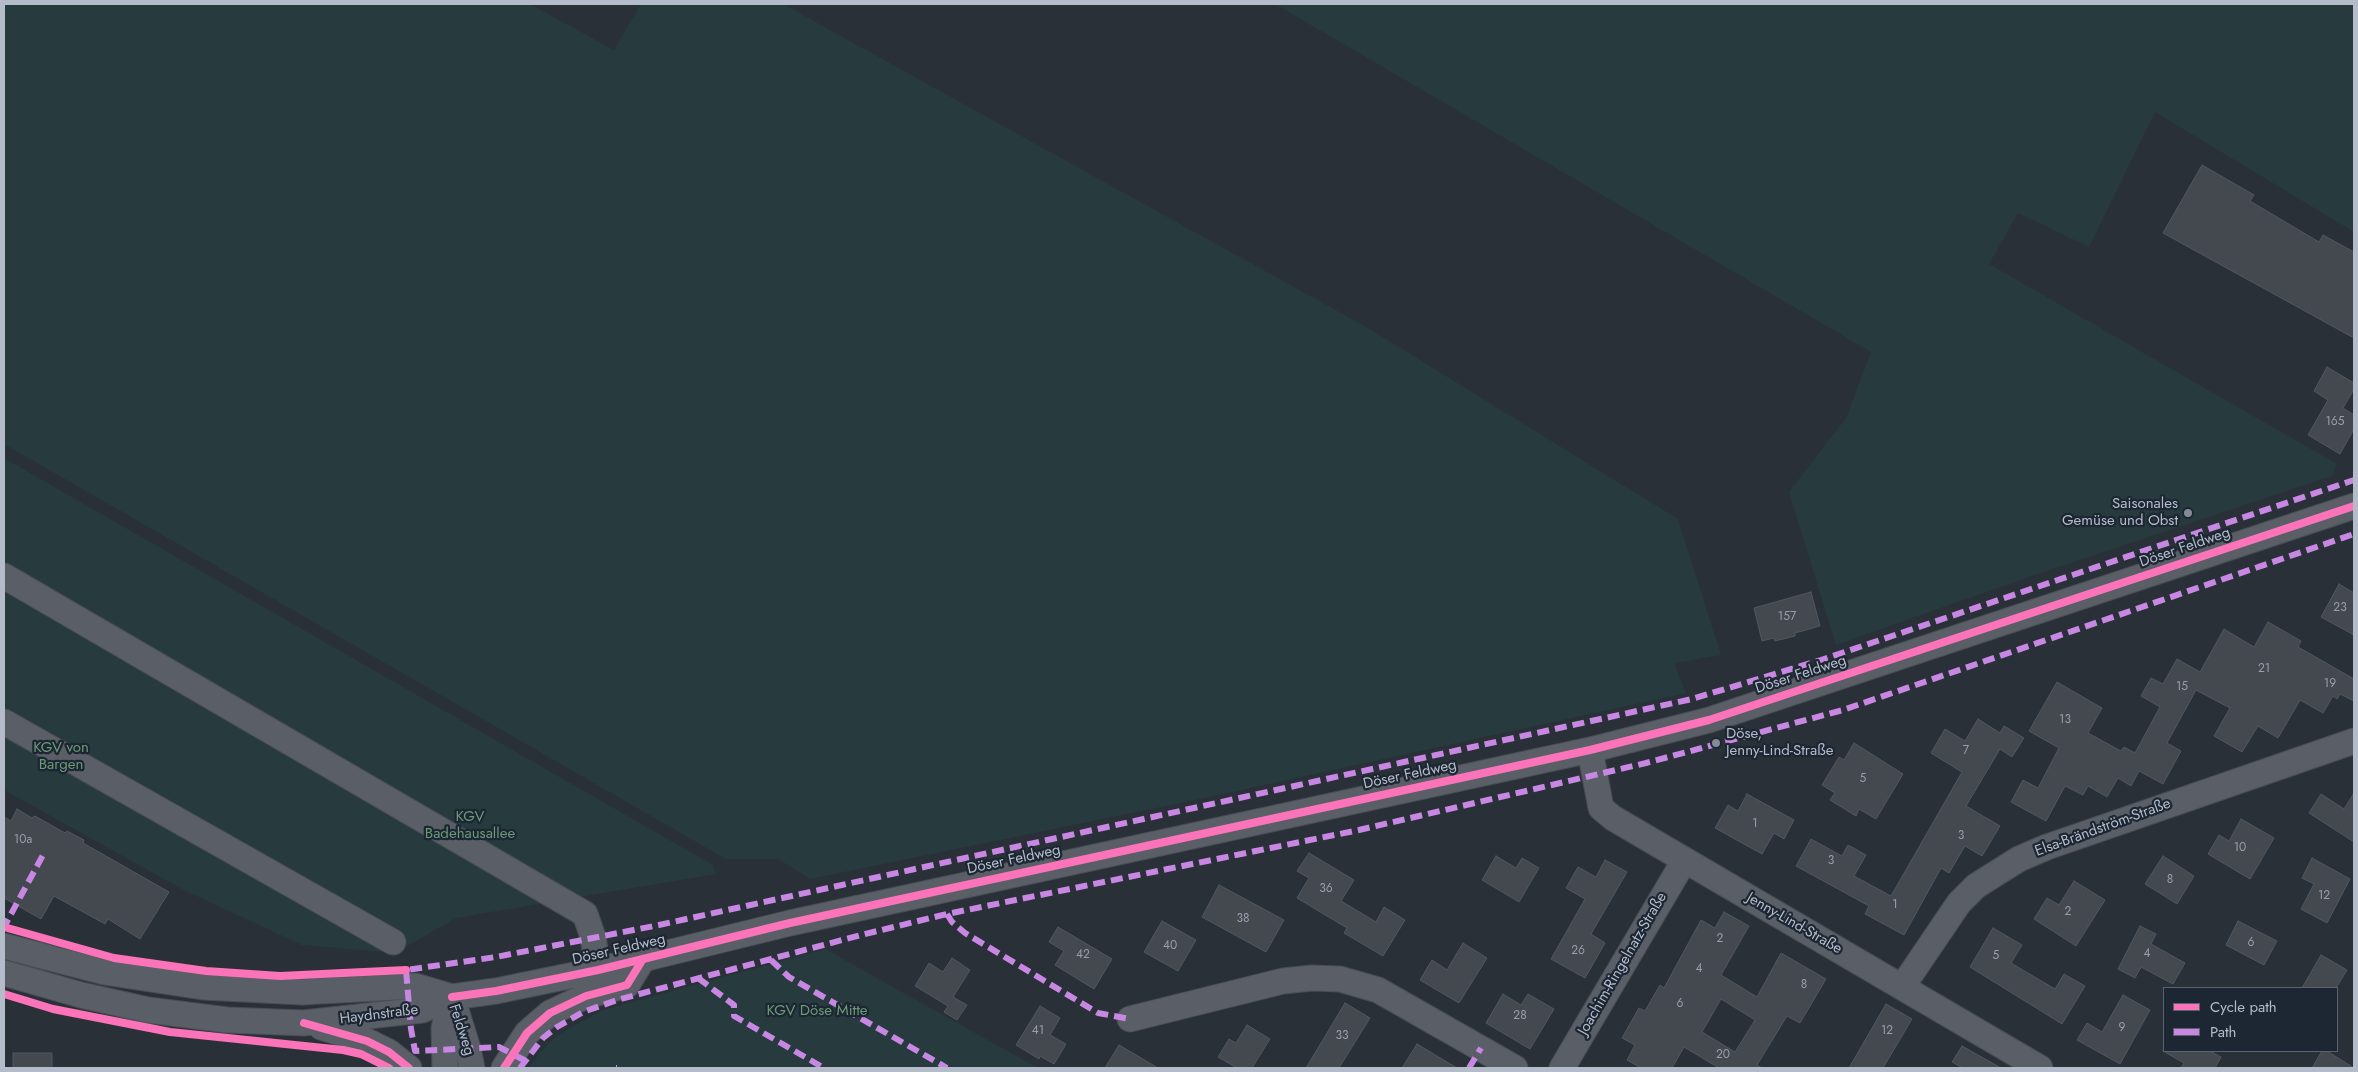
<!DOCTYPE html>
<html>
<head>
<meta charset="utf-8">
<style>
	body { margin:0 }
	#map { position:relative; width:2358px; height:1072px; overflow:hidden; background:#2a3038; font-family:Jost,sans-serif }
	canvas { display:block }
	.frame { position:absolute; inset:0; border:5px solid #b4bcc9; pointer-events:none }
	.legend { position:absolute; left:2163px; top:987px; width:175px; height:65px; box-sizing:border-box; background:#1d2633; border:1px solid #59626f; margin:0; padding:6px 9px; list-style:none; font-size:15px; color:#b4bcc9 }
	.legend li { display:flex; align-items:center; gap:10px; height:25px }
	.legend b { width:25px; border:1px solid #59626f }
</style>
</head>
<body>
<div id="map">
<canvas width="2358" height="1072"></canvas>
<div class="frame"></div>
<ul class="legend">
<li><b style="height:6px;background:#fb73b8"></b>Cycle path</li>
<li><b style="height:6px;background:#c787e3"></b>Path</li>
</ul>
</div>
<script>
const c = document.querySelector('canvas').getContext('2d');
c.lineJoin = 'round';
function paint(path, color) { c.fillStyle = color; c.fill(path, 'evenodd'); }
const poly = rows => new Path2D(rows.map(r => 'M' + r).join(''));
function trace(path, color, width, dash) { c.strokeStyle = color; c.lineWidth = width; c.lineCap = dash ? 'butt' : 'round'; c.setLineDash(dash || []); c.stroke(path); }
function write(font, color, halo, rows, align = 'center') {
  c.font = font + ' Jost,sans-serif'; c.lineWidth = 4.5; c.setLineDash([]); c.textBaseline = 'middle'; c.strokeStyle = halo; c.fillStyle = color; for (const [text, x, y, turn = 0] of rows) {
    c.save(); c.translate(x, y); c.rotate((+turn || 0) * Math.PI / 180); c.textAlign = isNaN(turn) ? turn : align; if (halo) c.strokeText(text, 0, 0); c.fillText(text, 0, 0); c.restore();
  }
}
paint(poly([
	[4,4,530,4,614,50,641,4,783,4,1368,328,1678,519,1721,655,1674,663,1686,693,1205,798,810,879,778,859,726,859,4,444],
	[1275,4,2354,4,2354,232,2155,112,2089,247,2018,213,1989,264,2337,464,2332,476,2026,578,1836,645,1789,492,1846,418,1871,352],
	[4,458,713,865,716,874,456,918,395,953,302,945,182,889,4,790],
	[825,949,1038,1068,528,1068,545,1047,558,1035,603,1010]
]), '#273a3e');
const building = poly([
	[2202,165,2254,195,2250,201,2319,242,2323,235,2354,252,2354,338,2163,233,2202,165],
	[2327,367,2354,383,2354,389,2343,408,2354,415,2354,429,2340,454,2308,435,2328,400,2314,391,2327,367],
	[2339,584,2354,593,2354,635,2321,617,2339,584],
	[1811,592,1820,626,1795,633,1795,636,1775,641,1774,638,1762,641,1754,608,1811,592],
	[2268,622,2301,641,2298,647,2354,679,2354,701,2340,694,2337,699,2333,696,2323,713,2300,700,2278,738,2258,726,2242,752,2214,736,2230,708,2196,690,2167,743,2181,751,2163,784,2139,771,2131,786,2118,778,2107,797,2088,786,2083,795,2065,786,2046,821,2011,802,2023,780,2038,788,2059,748,2029,731,2057,682,2102,708,2088,733,2121,751,2124,747,2135,753,2160,707,2141,696,2151,678,2163,684,2177,659,2200,672,2224,629,2254,647,2268,622],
	[1978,719,2000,733,2004,726,2024,738,2012,757,2000,749,1966,806,2000,826,1982,856,1965,846,1949,873,1941,868,1904,935,1865,914,1869,906,1796,866,1811,839,1842,856,1848,845,1866,855,1854,876,1891,896,1962,772,1931,753,1945,729,1965,741,1978,719],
	[1854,743,1903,774,1876,819,1859,809,1856,816,1830,800,1835,793,1822,785,1839,757,1844,760,1854,743],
	[2354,793,2354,842,2309,813,2321,794,2344,809,2354,793],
	[1747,794,1794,820,1784,839,1774,833,1762,854,1715,828,1728,805,1738,811,1747,794],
	[17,809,32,818,35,816,65,833,67,831,84,840,83,843,169,892,140,939,108,919,105,924,54,896,41,919,4,898,4,817,11,821,17,809],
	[2241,819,2274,838,2250,879,2208,854,2219,835,2229,841,2241,819],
	[1309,853,1354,880,1341,901,1376,922,1384,907,1405,920,1383,956,1344,933,1347,928,1297,898,1309,878,1297,871,1309,853],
	[1496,856,1516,868,1522,858,1539,868,1519,902,1482,880,1496,856],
	[2163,856,2194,876,2177,904,2145,884,2163,856],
	[2312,858,2350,879,2327,923,2301,909,2314,884,2302,878,2312,858],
	[1605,860,1627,872,1591,934,1605,943,1585,978,1551,959,1585,899,1566,888,1578,867,1596,877,1605,860],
	[2074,881,2105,900,2076,946,2034,919,2047,898,2059,905,2074,881],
	[1219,885,1284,920,1266,952,1202,917,1219,885],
	[1724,912,1749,926,1721,975,1757,997,1781,953,1826,979,1800,1023,1787,1016,1757,1065,1762,1068,1719,1068,1684,1047,1672,1068,1641,1068,1627,1060,1635,1045,1622,1038,1639,1008,1645,1011,1660,985,1664,988,1701,920,1715,928,1724,912],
	[1721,999,1755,1020,1735,1052,1702,1032,1721,999],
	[1162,921,1196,940,1178,971,1144,952,1162,921],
	[2238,921,2277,941,2264,965,2226,945,2238,921],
	[2140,926,2156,934,2151,944,2185,963,2173,984,2141,967,2135,978,2118,969,2140,926],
	[1058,927,1112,959,1094,989,1055,965,1064,951,1049,942,1058,927],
	[1993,928,2022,945,2011,963,2055,989,2064,974,2085,986,2062,1024,1970,967,1993,928],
	[1463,943,1487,958,1459,1003,1420,980,1432,960,1447,970,1463,943],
	[2321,955,2347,970,2336,988,2302,988,2321,955],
	[952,958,970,970,953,997,967,1005,957,1020,944,1012,948,1006,915,986,929,963,943,972,952,958],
	[1503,994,1521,1005,1528,994,1554,1009,1530,1049,1486,1023,1503,994],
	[2123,995,2150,1010,2120,1064,2077,1040,2087,1023,2102,1032,2123,995],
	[1345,1003,1370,1018,1339,1068,1306,1068,1345,1003],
	[1886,1004,1912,1019,1883,1068,1849,1068,1886,1004],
	[1040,1006,1060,1018,1050,1035,1066,1044,1054,1064,1040,1056,1039,1059,1016,1045,1040,1006],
	[1247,1025,1270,1039,1252,1068,1237,1068,1218,1057,1229,1039,1236,1043,1247,1025],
	[1417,1044,1457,1068,1402,1068,1417,1044],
	[1119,1045,1158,1068,1105,1068,1119,1045],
	[1962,1046,2001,1068,1963,1068,1952,1062,1962,1046],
	[2163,1051,2210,1051,2221,1057,2215,1068,2181,1068,2184,1063,2163,1051],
	[2322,1051,2327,1051,2354,1068,2312,1068,2322,1051],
	[13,1053,52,1053,52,1068,13,1068,13,1053]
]);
paint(building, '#444950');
trace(building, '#52575f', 1);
const minor = poly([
	[4,576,585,914,593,937,598,970],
	[4,722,393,942],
	[1590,750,1601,808,1613,818,2040,1068],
	[4,946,104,972,203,987,302,992,415,986,452,997],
	[4,973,81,995,148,1010,227,1020,304,1023,422,1010,452,997,496,991,598,970,790,923,1590,750,1709,720,2354,506],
	[1902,987,1959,903,1976,886,2019,859,2047,847,2354,741],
	[452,997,468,1049,472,1068],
	[1130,1019,1283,981,1312,978,1340,979,1378,990,1515,1068],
	[321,1027,367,1041,389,1052,409,1068],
	[445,1068,444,1028,452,997],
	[504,1068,527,1033,550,1013,586,996,627,985,643,959],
	[1562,1068,1684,861]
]);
trace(minor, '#484c53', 27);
trace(minor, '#5a5e66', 25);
trace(poly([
	[947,914,952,922,965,933,1098,1013,1130,1019],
	[7,928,4,927,43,855],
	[771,960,789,977,947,1068],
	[698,978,734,1005,734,1016,824,1068],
	[524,1060,499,1047,415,1051,411,1029,406,970,496,957,659,925,1692,699,1821,660,2354,480],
	[520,1068,543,1038,557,1027,583,1012,617,1000,861,935,947,914,1359,830,1646,763,1843,710,2354,534],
	[616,1068,617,1068],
	[1469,1068,1481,1048]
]), '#c787e3', 6, [12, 6]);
trace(poly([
	[4,927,114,958,206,971,280,976,406,970],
	[4,994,53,1009,170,1032,343,1050,361,1054,389,1068],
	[452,997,496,991,598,970,790,923,1590,750,1709,720,2354,506],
	[304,1023,367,1041,389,1052,409,1068],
	[504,1068,527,1033,550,1013,586,996,627,985,643,959]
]), '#fb73b8', 8);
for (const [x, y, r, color] of [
	[2188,513,5,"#848b96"],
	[1716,743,5,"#848b96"]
]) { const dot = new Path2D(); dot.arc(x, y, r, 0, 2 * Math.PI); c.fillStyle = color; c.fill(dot); trace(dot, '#1d2633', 2); }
write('12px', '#989fab', null, [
	["165",2335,422],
	["23",2340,608],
	["157",1787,617],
	["21",2264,669],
	["19",2330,684],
	["15",2182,687],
	["13",2065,720],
	["7",1966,751],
	["5",1863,779],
	["1",1755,824],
	["3",1961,836],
	["10a",23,840],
	["10",2240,848],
	["3",1831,861],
	["8",2170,880],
	["36",1326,889],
	["12",2324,896],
	["1",1895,905],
	["2",2068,912],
	["38",1243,919],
	["2",1720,939],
	["6",2251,943],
	["40",1170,946],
	["26",1578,951],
	["4",2147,954],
	["42",1083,955],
	["5",1996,956],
	["4",1699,969],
	["8",1804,985],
	["6",1680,1004],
	["28",1520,1016],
	["9",2122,1028],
	["41",1038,1031],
	["12",1887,1031],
	["33",1342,1036],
	["20",1723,1055]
]);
write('15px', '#b4bcc9', '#1d2633', [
	["Saisonales",2178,504],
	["Gemüse und Obst",2178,521],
	["Döse,",1726,734,"left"],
	["Jenny-Lind-Straße",1726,751,"left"]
], 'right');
write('15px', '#b4bcc9', '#1d2633', [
	["Döser Feldweg",2185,548,-19],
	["Döser Feldweg",1801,675,-18],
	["Döser Feldweg",1410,775,-12],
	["Elsa-Brändström-Straße",2103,828,-20],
	["Döser Feldweg",1014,860,-12],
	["Jenny-Lind-Straße",1794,924,30],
	["Döser Feldweg",619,950,-13],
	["Joachim-Ringelnatz-Straße",1623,964,-60],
	["Haydnstraße",379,1015,-7],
	["Feldweg",461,1030,72]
]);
write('15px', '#6b9a76', '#1d2633', [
	["KGV von",61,748],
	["Bargen",61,765],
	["KGV",470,817],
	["Badehausallee",470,834],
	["KGV Döse Mitte",817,1011]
]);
</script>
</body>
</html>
